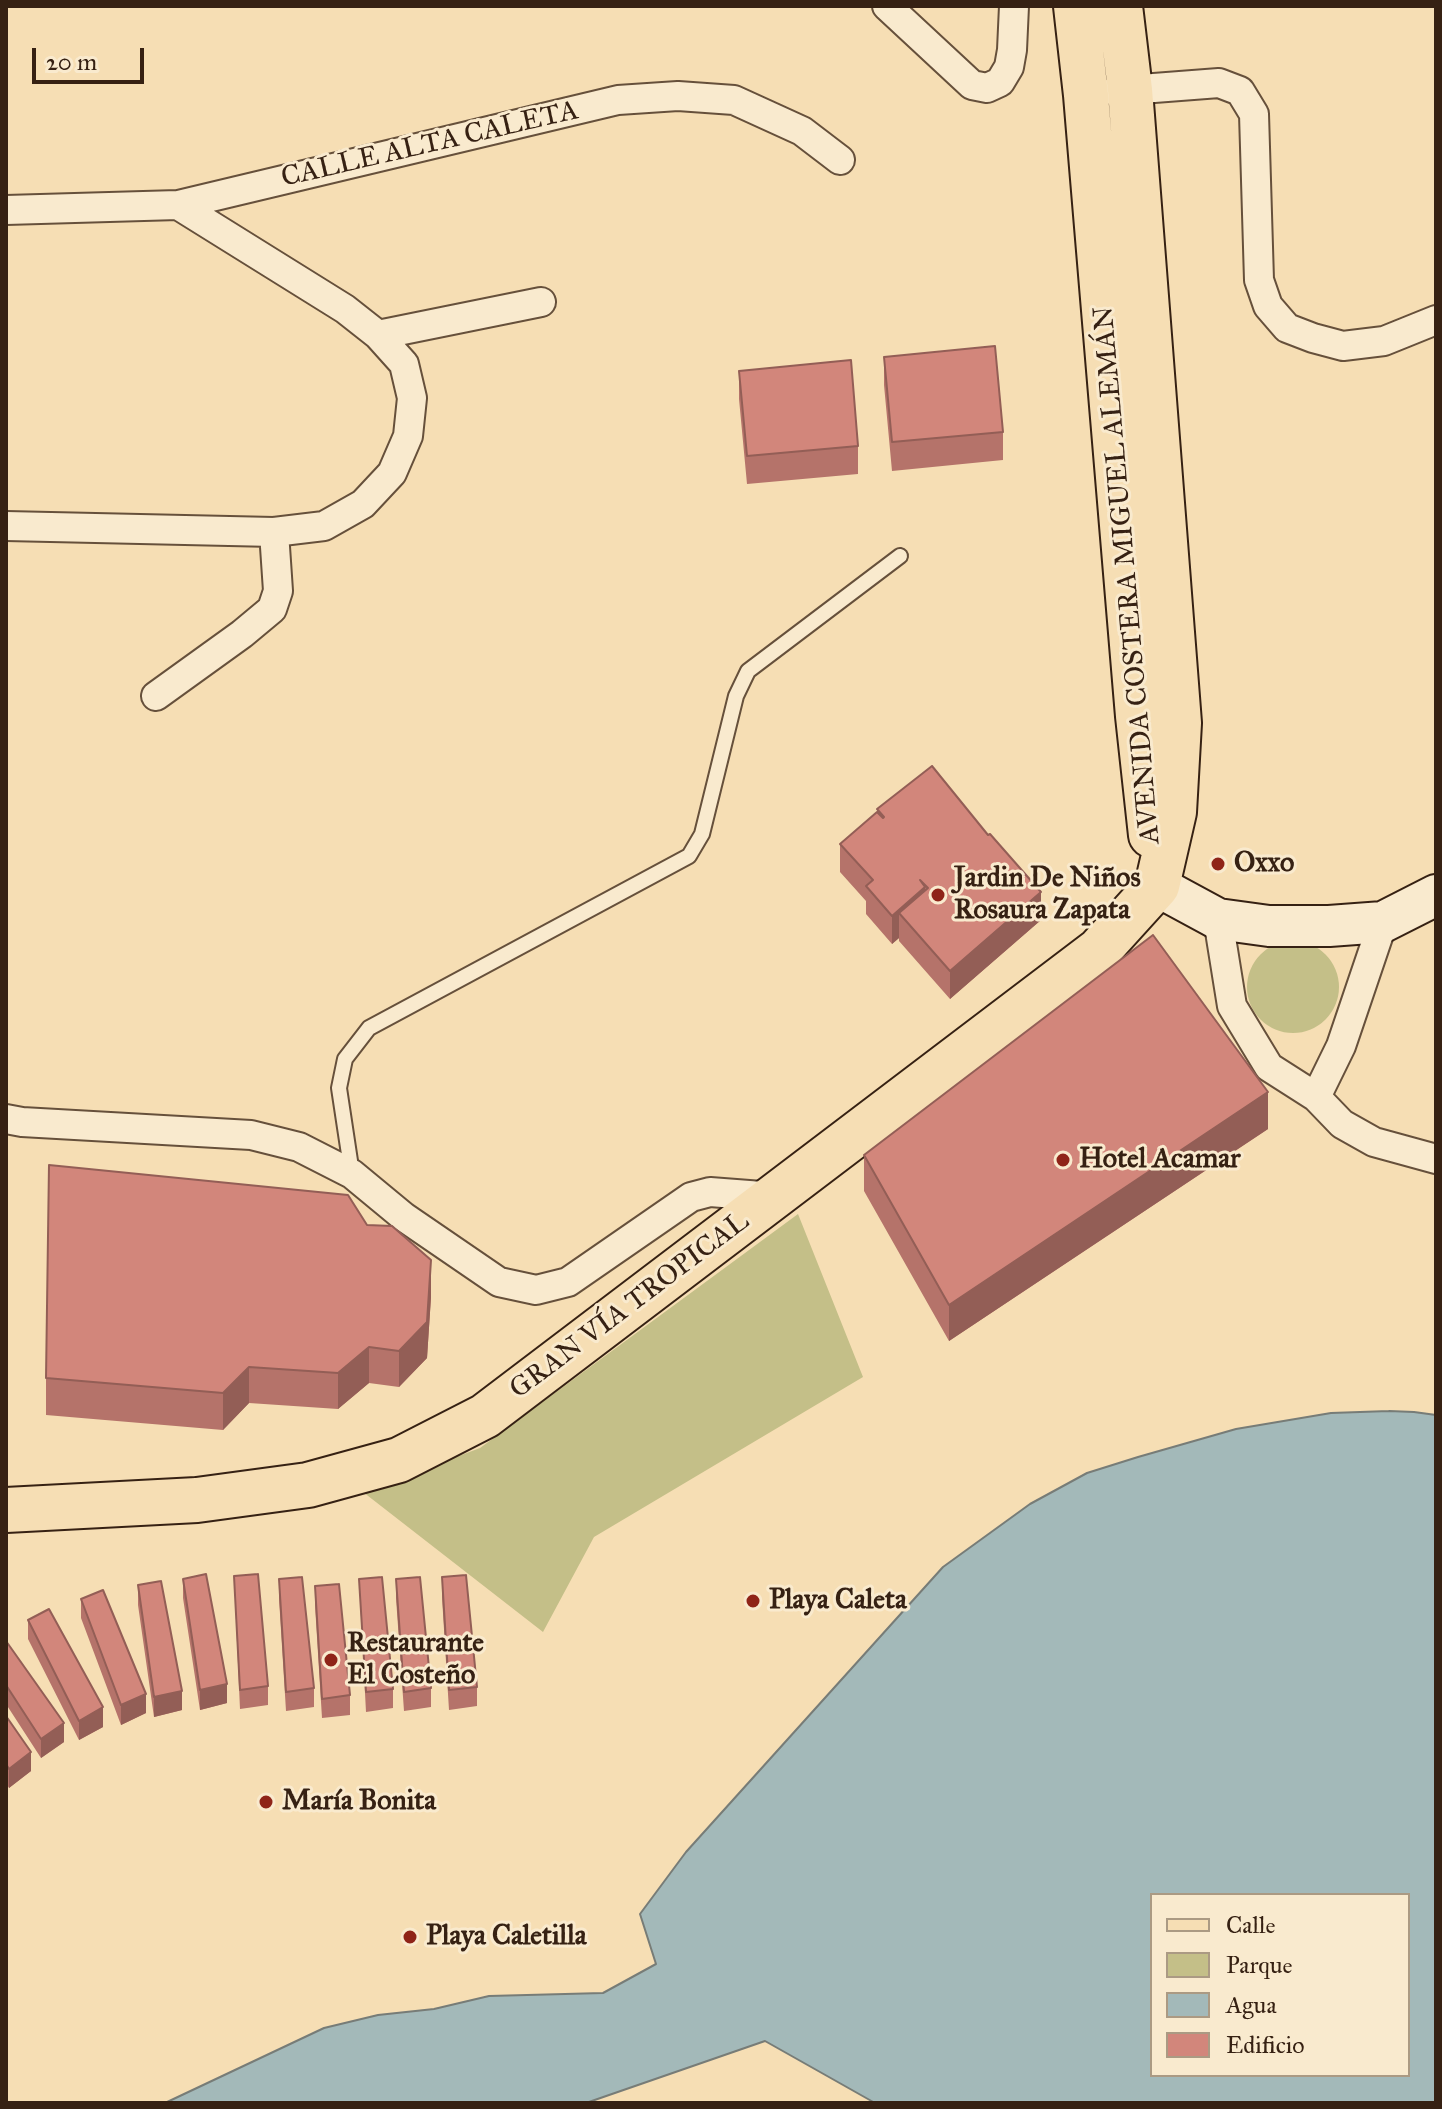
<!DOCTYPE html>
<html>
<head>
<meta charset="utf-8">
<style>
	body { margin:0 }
	#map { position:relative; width:1442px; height:2109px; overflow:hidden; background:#f6deb4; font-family:"IM FELL Great Primer",serif }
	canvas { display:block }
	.frame { position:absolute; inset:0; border:8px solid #362113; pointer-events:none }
	.legend { position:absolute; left:1150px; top:1893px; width:260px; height:184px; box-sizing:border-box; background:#f9eace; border:2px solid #ab9a83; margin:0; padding:10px 14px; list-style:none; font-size:24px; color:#362113 }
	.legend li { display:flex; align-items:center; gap:16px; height:40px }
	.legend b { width:40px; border:2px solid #ab9a83 }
	.scale { position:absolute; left:32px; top:48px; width:112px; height:36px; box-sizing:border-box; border:4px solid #362113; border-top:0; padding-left:10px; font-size:24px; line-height:28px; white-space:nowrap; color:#362113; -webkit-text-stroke:6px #f9eace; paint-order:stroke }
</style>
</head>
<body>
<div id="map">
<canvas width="1442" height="2109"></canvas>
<div class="frame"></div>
<ul class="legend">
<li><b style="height:10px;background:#f6deb4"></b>Calle</li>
<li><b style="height:22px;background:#c4bf88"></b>Parque</li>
<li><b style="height:22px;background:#a3b9b9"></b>Agua</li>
<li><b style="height:22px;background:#d2867b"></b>Edificio</li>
</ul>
<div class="scale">20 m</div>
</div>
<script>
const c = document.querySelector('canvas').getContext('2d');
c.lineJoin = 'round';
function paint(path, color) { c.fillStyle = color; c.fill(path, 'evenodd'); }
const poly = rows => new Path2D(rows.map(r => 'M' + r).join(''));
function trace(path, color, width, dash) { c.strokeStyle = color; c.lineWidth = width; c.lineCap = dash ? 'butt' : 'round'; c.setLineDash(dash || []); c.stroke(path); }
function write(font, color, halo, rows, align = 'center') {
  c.font = font + ' "IM FELL Great Primer",serif'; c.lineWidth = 6; c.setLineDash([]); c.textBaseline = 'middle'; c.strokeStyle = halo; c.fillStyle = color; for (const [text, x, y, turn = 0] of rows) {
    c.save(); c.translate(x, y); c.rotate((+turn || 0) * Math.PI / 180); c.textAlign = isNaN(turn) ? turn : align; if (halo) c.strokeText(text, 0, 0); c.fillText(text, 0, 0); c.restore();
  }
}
paint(poly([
	'1247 987a46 46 0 1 1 92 0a46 46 0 1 1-92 0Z',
	[798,1214,863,1377,594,1537,543,1632,363,1492,480,1448]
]), '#c4bf88');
const water = poly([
	[1389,1411,1414,1412,1436,1415,1436,2103,875,2103,765,2041,586,2103,165,2103,324,2028,378,2015,434,2009,489,1996,603,1993,656,1964,640,1914,686,1852,943,1567,1030,1504,1087,1473,1138,1457,1236,1429,1331,1413,1389,1411],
	[1152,1895,1408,1895,1408,2075,1152,2075,1152,1895]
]);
paint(water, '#a3b9b9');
trace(water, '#777c77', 2);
const lane = poly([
	[352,1174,339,1088,345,1059,369,1028,689,856,702,834,736,696,748,671,900,556]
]);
const street = poly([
	[887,6,972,85,987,88,1000,82,1009,67,1012,50,1014,6],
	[1115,91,1219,83,1240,91,1254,114,1259,280,1268,306,1287,328,1313,338,1343,346,1384,341,1436,320],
	[6,210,178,205,618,100,678,96,734,100,802,131,840,160],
	[378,335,541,302],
	[6,526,274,532,324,526,363,504,392,473,408,436,412,398,404,364,378,335,345,309,178,205],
	[156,696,242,634,272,609,278,591,274,532],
	[1218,919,1232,1006,1269,1067,1316,1097,1342,1124,1374,1142,1436,1159],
	[1316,1097,1341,1046,1383,922],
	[6,1119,22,1122,251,1135,299,1147,352,1174,404,1217,499,1282,536,1290,568,1282,691,1197,710,1192,775,1197]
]);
const secondary = poly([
	[1157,886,1218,919,1269,926,1329,926,1383,922,1436,895]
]);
const primary = poly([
	[1076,6,1086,95,1138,716,1151,835],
	[6,1510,197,1500,308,1485,399,1460,485,1416,1099,950,1157,886,1174,812,1179,723,1130,90,1120,6]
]);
trace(lane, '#66503b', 18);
trace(street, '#66503b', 32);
trace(secondary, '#362113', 44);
trace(primary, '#362113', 48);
trace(lane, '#f9eace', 14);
trace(street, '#f9eace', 28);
trace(secondary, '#f9eace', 40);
trace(primary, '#f6deb4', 44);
paint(poly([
	[884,357,1003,432,1003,460,892,471,884,385],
	[739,371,858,446,858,474,747,484,739,399],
	[877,809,1041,920,950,999,899,941,899,938,892,944,866,914,866,901,840,872,840,844,877,812],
	[1268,1129,949,1341,864,1191,864,1155],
	[367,1225,431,1297,427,1358,399,1387,369,1383,338,1409,249,1403,223,1430,46,1415,46,1378],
	[234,1576,268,1686,268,1705,240,1709],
	[442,1577,477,1687,477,1706,449,1710,442,1597],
	[183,1579,227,1703,200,1710,183,1598],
	[279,1579,314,1688,314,1707,286,1711,279,1598],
	[359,1579,393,1689,393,1708,366,1712],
	[396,1579,431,1688,431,1707,404,1711,396,1598],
	[138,1585,182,1710,154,1717,138,1605],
	[315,1586,350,1695,350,1715,322,1718,315,1605],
	[81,1599,146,1713,121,1725,81,1618],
	[28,1620,103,1727,79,1740,28,1639],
	[6,1641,64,1742,41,1758,6,1704],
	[6,1716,31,1771,9,1788,6,1783]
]), '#b5736a');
paint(poly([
	[925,887,925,916,899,913,899,938,892,944,892,916],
	[1041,892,1041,920,950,999,950,971],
	[1268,1092,1268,1129,949,1341,949,1305],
	[431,1260,431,1297,427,1358,399,1387,399,1351],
	[369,1347,369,1383,338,1409,338,1373],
	[249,1367,249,1403,223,1430,223,1393],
	[227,1684,227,1703,200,1710,200,1690],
	[182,1691,182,1710,154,1717,154,1697],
	[146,1694,146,1713,121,1725,121,1705],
	[103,1707,103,1727,79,1740,79,1721],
	[64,1723,64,1742,41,1758,41,1739],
	[31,1752,31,1771,9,1788,9,1769]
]), '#935e56');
const building = poly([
	[995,346,1003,432,892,442,884,357,995,346],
	[851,360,858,446,747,456,739,371,851,360],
	[932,766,988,835,990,834,1041,892,950,971,899,913,928,888,920,880,925,887,892,916,866,886,873,880,840,844,877,812,883,818,884,817,877,809,932,766],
	[1153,935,1268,1092,949,1305,864,1155,1153,935],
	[49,1165,348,1195,367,1225,392,1226,431,1260,427,1322,399,1351,369,1347,338,1373,249,1367,223,1393,46,1378,49,1165],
	[206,1574,227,1684,200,1690,183,1579,206,1574],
	[258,1574,268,1686,240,1690,234,1576,258,1574],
	[466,1575,477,1687,449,1690,442,1577,466,1575],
	[302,1577,314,1688,286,1692,279,1579,302,1577],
	[382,1577,393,1689,366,1692,359,1579,382,1577],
	[420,1577,431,1688,404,1692,396,1579,420,1577],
	[161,1581,182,1691,154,1697,138,1585,161,1581],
	[339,1584,350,1695,322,1699,315,1586,339,1584],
	[103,1590,146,1694,121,1705,81,1599,103,1590],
	[49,1609,103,1707,79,1721,28,1620,49,1609],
	[6,1641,64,1723,41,1739,6,1685,6,1641],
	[6,1716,31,1752,9,1769,6,1764,6,1716]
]);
paint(building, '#d2867b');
trace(building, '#935e56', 2);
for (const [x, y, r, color] of [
	[1218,864,8,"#8f2418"],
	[938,895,8,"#8f2418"],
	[1063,1160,8,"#8f2418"],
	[753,1601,8,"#8f2418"],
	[331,1660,8,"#8f2418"],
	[266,1802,8,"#8f2418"],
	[410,1937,8,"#8f2418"]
]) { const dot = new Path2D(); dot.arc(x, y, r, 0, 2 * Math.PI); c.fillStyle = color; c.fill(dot); trace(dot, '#f9eace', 3); }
write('28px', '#362113', '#f9eace', [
	["CALLE ALTA CALETA",430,145,-13],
	["AVENIDA COSTERA MIGUEL ALEMÁN",1128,575,-95],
	["GRAN VÍA TROPICAL",630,1306,-37]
]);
write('bold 28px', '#362113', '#f9eace', [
	["Oxxo",1234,864],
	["Jardin De Niños",954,879],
	["Rosaura Zapata",954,911],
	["Hotel Acamar",1079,1160],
	["Playa Caleta",769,1601],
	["Restaurante",347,1644],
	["El Costeño",347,1676],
	["María Bonita",282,1802],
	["Playa Caletilla",426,1937]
], 'left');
</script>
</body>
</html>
